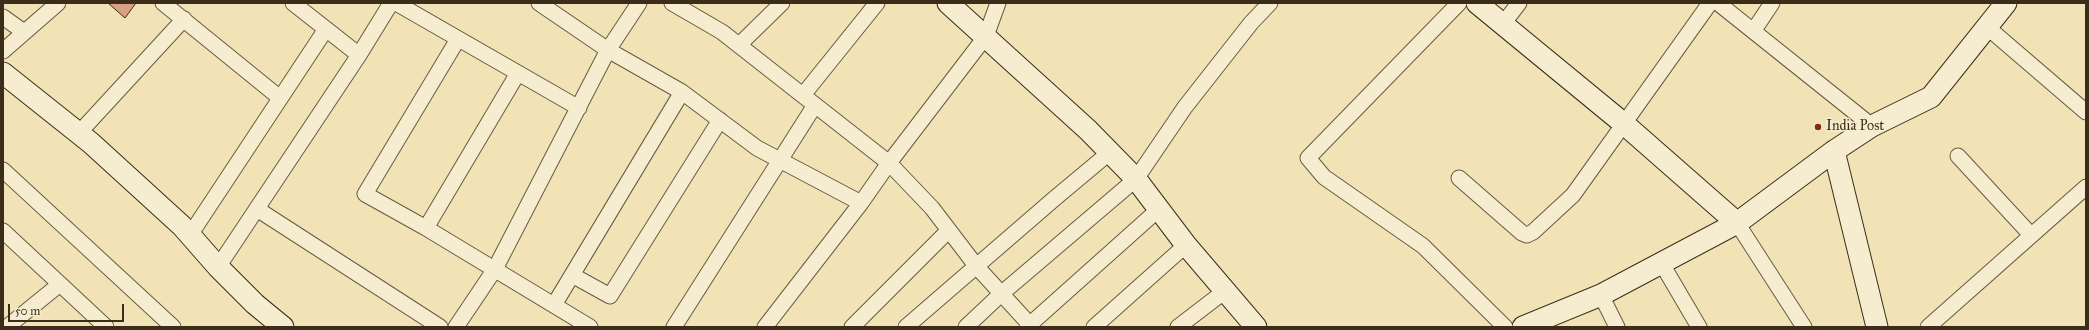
<!DOCTYPE html>
<html>
<head>
<meta charset="utf-8">
<style>
	body { margin:0 }
	#map { position:relative; width:2089px; height:330px; overflow:hidden; background:#f1e3b6; font-family:"IM FELL Great Primer",serif }
	canvas { display:block }
	.frame { position:absolute; inset:0; border:4px solid #3b2d19; pointer-events:none }
	.scale { position:absolute; left:8px; top:304px; width:116px; height:18px; box-sizing:border-box; border:2px solid #3b2d19; border-top:0; padding-left:5px; font-size:12px; line-height:14px; white-space:nowrap; color:#3b2d19; -webkit-text-stroke:3px #f6edd0; paint-order:stroke }
</style>
</head>
<body>
<div id="map">
<canvas width="2089" height="330"></canvas>
<div class="frame"></div>
<div class="scale">50 m</div>
</div>
<script>
const c = document.querySelector('canvas').getContext('2d');
c.lineJoin = 'round';
function paint(path, color) { c.fillStyle = color; c.fill(path, 'evenodd'); }
const poly = rows => new Path2D(rows.map(r => 'M' + r).join(''));
function trace(path, color, width, dash) { c.strokeStyle = color; c.lineWidth = width; c.lineCap = dash ? 'butt' : 'round'; c.setLineDash(dash || []); c.stroke(path); }
function write(font, color, halo, rows, align = 'center') {
  c.font = font + ' "IM FELL Great Primer",serif'; c.lineWidth = 3; c.setLineDash([]); c.textBaseline = 'middle'; c.strokeStyle = halo; c.fillStyle = color; for (const [text, x, y, turn = 0] of rows) {
    c.save(); c.translate(x, y); c.rotate((+turn || 0) * Math.PI / 180); c.textAlign = isNaN(turn) ? turn : align; if (halo) c.strokeText(text, 0, 0); c.fillText(text, 0, 0); c.restore();
  }
}
const building = poly([
	[108,3,136,3,125,18,108,3]
]);
paint(building, '#d8a184');
trace(building, '#3b2d19', 1);
const street = poly([
	[163,3,280,98],
	[293,3,359,55],
	[396,3,579,108],
	[539,3,608,50,682,92,757,148,861,203],
	[672,3,722,32,889,163,932,208,977,267,1032,327],
	[1459,3,1308,158,1324,177,1423,246,1505,327],
	[1718,3,1872,126],
	[3,17,24,32],
	[1503,24,1519,3],
	[1987,27,2086,112],
	[1754,30,1772,3],
	[458,39,365,194,426,228,590,327],
	[739,45,782,3],
	[3,51,58,3],
	[803,95,877,3],
	[79,133,184,19],
	[1958,156,2031,235],
	[3,170,173,327],
	[1459,178,1522,233,1527,235,1533,232,1573,195,1710,3],
	[257,209,440,327],
	[1737,223,1804,327],
	[426,228,518,73],
	[3,231,60,284,7,327],
	[190,235,326,29],
	[1662,264,1699,327],
	[218,267,359,55,391,3],
	[572,275,610,296,720,120],
	[60,284,106,327],
	[1601,295,1617,327],
	[554,305,682,92],
	[456,327,495,269,608,50,639,3],
	[674,327,815,105],
	[765,327,861,203,889,163,986,36,998,3],
	[852,327,949,230],
	[906,327,1054,199,1109,153],
	[966,327,1001,294,1136,179,1185,107,1251,23,1270,3],
	[1027,327,1159,209],
	[1094,327,1186,245],
	[1178,327,1225,291],
	[1928,327,2086,187]
]);
const secondary = poly([
	[948,3,1088,130,1136,179,1186,245,1256,327],
	[1477,3,1623,123,1737,223],
	[3,73,91,143,182,226,218,267,255,304,283,327],
	[1834,151,1877,327],
	[1523,327,1601,295,1737,223,1834,151,1872,126,1931,97,2006,3]
]);
trace(street, '#685a40', 17);
trace(secondary, '#3b2d19', 23);
trace(street, '#f6edd0', 15);
trace(secondary, '#f6edd0', 21);
for (const [x, y, r, color] of [
	[1818,127,4,"#8f2418"]
]) { const dot = new Path2D(); dot.arc(x, y, r, 0, 2 * Math.PI); c.fillStyle = color; c.fill(dot); trace(dot, '#f6edd0', 1.5); }
write('14px', '#3b2d19', '#f6edd0', [
	["India Post",1826,127]
], 'left');
</script>
</body>
</html>
